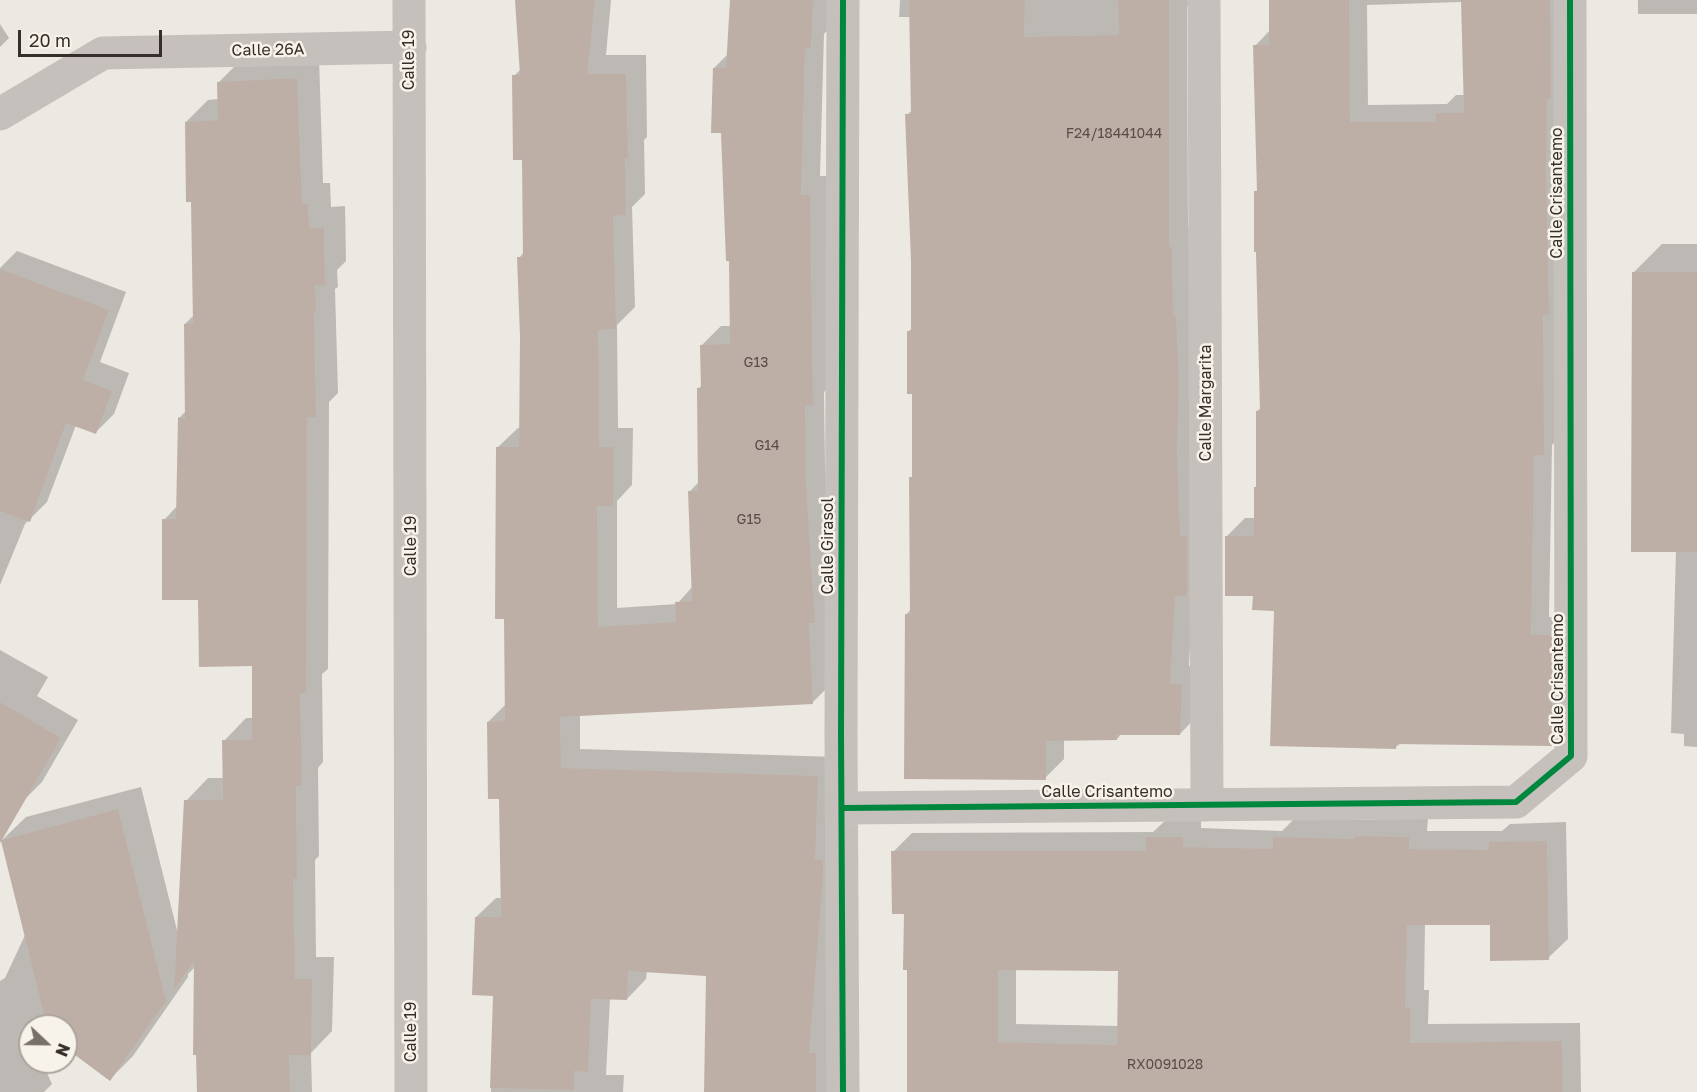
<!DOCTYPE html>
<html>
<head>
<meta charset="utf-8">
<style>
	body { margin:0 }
	#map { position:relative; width:1697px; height:1092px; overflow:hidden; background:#ece8e2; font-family:"Golos Text",sans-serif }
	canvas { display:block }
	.north { position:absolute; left:18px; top:1014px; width:60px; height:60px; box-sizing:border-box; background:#f8f3ea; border:2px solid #aaa49d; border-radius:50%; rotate:112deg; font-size:16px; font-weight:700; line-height:24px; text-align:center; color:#362e2a }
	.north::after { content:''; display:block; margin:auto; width:21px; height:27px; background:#766f6a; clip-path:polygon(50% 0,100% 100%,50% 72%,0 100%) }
	.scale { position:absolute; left:18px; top:30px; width:144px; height:27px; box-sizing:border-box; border:3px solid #362e2a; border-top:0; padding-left:8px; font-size:18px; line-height:21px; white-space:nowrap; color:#362e2a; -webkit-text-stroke:4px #f8f3ea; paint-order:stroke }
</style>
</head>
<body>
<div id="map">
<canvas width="1697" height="1092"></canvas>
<div class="north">N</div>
<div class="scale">20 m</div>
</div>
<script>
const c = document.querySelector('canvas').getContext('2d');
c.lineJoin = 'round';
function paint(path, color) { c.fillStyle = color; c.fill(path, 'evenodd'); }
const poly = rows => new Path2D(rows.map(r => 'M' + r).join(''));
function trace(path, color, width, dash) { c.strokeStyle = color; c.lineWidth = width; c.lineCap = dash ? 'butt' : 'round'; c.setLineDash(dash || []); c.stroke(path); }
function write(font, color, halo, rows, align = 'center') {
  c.font = font + ' "Golos Text",sans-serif'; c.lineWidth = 5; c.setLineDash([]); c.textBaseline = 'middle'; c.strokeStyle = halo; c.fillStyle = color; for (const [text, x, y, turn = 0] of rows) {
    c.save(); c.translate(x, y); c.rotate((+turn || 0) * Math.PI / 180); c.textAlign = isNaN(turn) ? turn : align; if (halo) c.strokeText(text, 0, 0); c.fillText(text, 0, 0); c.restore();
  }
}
paint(poly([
	[516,0,611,0,606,55,646,55,647,137,644,140,645,194,632,207,635,307,617,325,618,428,633,428,632,485,617,501,617,608,677,604,693,586,689,492,700,481,699,388,702,385,701,346,721,326,731,326,730,259,723,132,714,68,728,54,731,0,831,0,830,27,824,34,820,176,829,176,832,384,824,392,825,466,834,602,833,682,813,702,580,715,580,749,837,757,835,1092,706,1092,707,975,647,971,646,979,627,999,610,998,606,1075,624,1075,623,1092,491,1092,495,994,476,917,496,898,502,898,500,797,488,722,506,704,506,618,498,447,518,428,521,428,522,337,519,258,524,252,523,158,514,76,521,69],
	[900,0,1195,0,1187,7,1188,228,1191,228,1193,589,1189,666,1201,666,1199,714,1180,734,1122,733,1117,739,1064,739,1064,759,1045,778,906,615,911,609,913,392,909,331,912,328,913,261,907,115,913,109,911,17,899,17],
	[1271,0,1560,0,1562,435,1552,445,1549,617,1570,617,1570,726,1552,745,1401,743,1395,748,1275,609,1254,594,1226,537,1245,518,1255,518,1257,486,1257,411,1262,407,1256,192,1258,189,1255,46,1271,29],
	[1462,2,1465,95,1456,95,1447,104,1368,105,1367,5],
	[1638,0,1697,0,1697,14,1638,14],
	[0,24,9,38,0,47],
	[319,57,323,183,330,183,331,207,345,206,346,261,337,270,338,287,335,289,338,393,329,402,328,669,322,674,323,762,318,768,319,856,315,860,316,957,334,957,332,1031,311,1053,312,1092,199,1092,196,966,188,974,188,977,133,1056,110,1079,71,1050,66,1052,66,1026,30,1026,30,1062,47,1062,43,1064,52,1084,44,1092,0,1092,0,981,5,978,26,933,2,840,26,817,141,787,178,934,186,801,208,778,224,778,224,741,246,718,254,718,253,665,200,599,164,520,178,505,180,417,186,411,185,324,194,315,193,200,186,122,208,100,219,99,218,83,241,60],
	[1662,244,1697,244,1697,747,1684,746,1684,734,1671,733,1676,550,1634,272],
	[17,251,126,292,100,362,129,373,114,414,96,432,76,425,47,502,25,524,0,585,0,268],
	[0,650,48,677,37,696,78,720,42,782,24,800,0,786],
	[1376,818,1428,818,1427,831,1502,831,1510,824,1566,822,1568,939,1548,958,1491,923,1425,923,1424,990,1429,990,1428,1024,1580,1023,1581,1092,908,1092,909,969,905,912,893,852,912,833,1153,832,1167,819,1201,819,1201,828,1282,831,1294,819,1373,820],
	[1016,968,1119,970,1119,1026,1016,1024]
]), '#0003');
paint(poly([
	[515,0,595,0,587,74,626,74,628,158,625,158,626,215,613,216,616,329,598,330,599,447,614,447,613,506,597,506,598,627,676,622,675,602,692,601,688,491,698,491,697,388,701,388,700,345,730,344,729,261,726,261,721,133,711,133,713,68,726,68,730,0,813,0,811,48,805,48,801,195,810,195,813,405,805,405,806,486,815,623,809,623,813,704,560,717,561,768,818,776,815,860,823,860,823,876,809,1053,816,1053,816,1092,704,1092,706,976,628,971,627,1000,591,999,588,1072,574,1071,574,1090,490,1088,493,996,472,995,475,917,501,917,499,799,488,799,487,722,505,721,504,619,495,619,496,447,519,447,520,337,517,257,523,257,522,160,513,160,512,75,520,75],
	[909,0,1025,0,1024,37,1119,35,1118,0,1169,0,1169,247,1172,247,1173,316,1176,316,1179,381,1177,451,1180,536,1187,536,1187,596,1175,596,1170,684,1182,684,1180,735,1117,735,1117,740,1046,741,1046,780,904,779,905,614,910,614,909,477,912,477,912,394,907,394,907,331,911,331,911,261,905,114,911,114],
	[1269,0,1349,0,1350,122,1436,122,1436,113,1464,113,1461,0,1550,0,1551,99,1547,99,1546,171,1549,315,1543,315,1544,455,1534,455,1531,635,1552,635,1552,746,1396,744,1396,749,1270,746,1274,611,1252,610,1253,596,1225,596,1225,536,1254,536,1254,487,1256,487,1256,411,1260,411,1256,252,1254,252,1254,191,1257,191,1253,45,1269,45],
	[297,78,302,204,308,204,309,228,324,228,325,285,315,285,316,311,314,311,316,417,307,417,306,693,300,693,302,786,296,786,297,879,293,879,295,979,312,979,311,1055,289,1055,290,1092,197,1092,196,1055,193,1055,194,961,174,990,184,800,223,800,222,740,252,740,252,666,199,667,198,600,162,600,162,519,176,519,178,417,185,419,184,324,193,323,191,202,186,202,185,122,218,120,217,82],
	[0,269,109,310,83,380,112,391,96,434,66,423,30,522,0,511],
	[1632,272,1697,272,1697,552,1631,552],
	[0,702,61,738,2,840,118,809,166,1001,110,1081,71,1052,66,1054,66,1026,47,1026,1,841,0,843],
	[1355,836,1409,837,1409,849,1489,850,1489,842,1547,841,1549,960,1490,961,1490,925,1407,925,1405,1008,1410,1008,1410,1043,1562,1041,1563,1092,907,1092,907,970,903,970,904,914,892,914,891,851,1146,851,1146,837,1183,837,1183,847,1273,849,1273,837,1355,839],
	[998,970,1118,971,1117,1045,998,1042]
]), '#beafa6');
trace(poly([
	[409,0,411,1092],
	[843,0,841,734,843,1092],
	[1204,0,1207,805],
	[0,114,103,53,410,47],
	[843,808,1516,802,1571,756,1570,0]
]), '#c5c0bb', 33);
trace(poly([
	[843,0,841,734,843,1092],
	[843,808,1516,802,1571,756,1570,0]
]), '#00873e', 6);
write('14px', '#584e49', null, [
	["F24/18441044",1114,134],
	["G13",756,363],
	["G14",767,446],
	["G15",749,520],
	["RX0091028",1165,1065]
]);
write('16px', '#362e2a', '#f8f3ea', [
	["Calle 26A",268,50,-1],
	["Calle 19",409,60,-90],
	["Calle Crisantemo",1557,193,-90],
	["Calle Margarita",1206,403,-90],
	["Calle 19",411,546,-90],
	["Calle Girasol",828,546,-90],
	["Calle Crisantemo",1558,679,-90],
	["Calle Crisantemo",1107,792],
	["Calle 19",411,1032,-90]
]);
</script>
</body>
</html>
